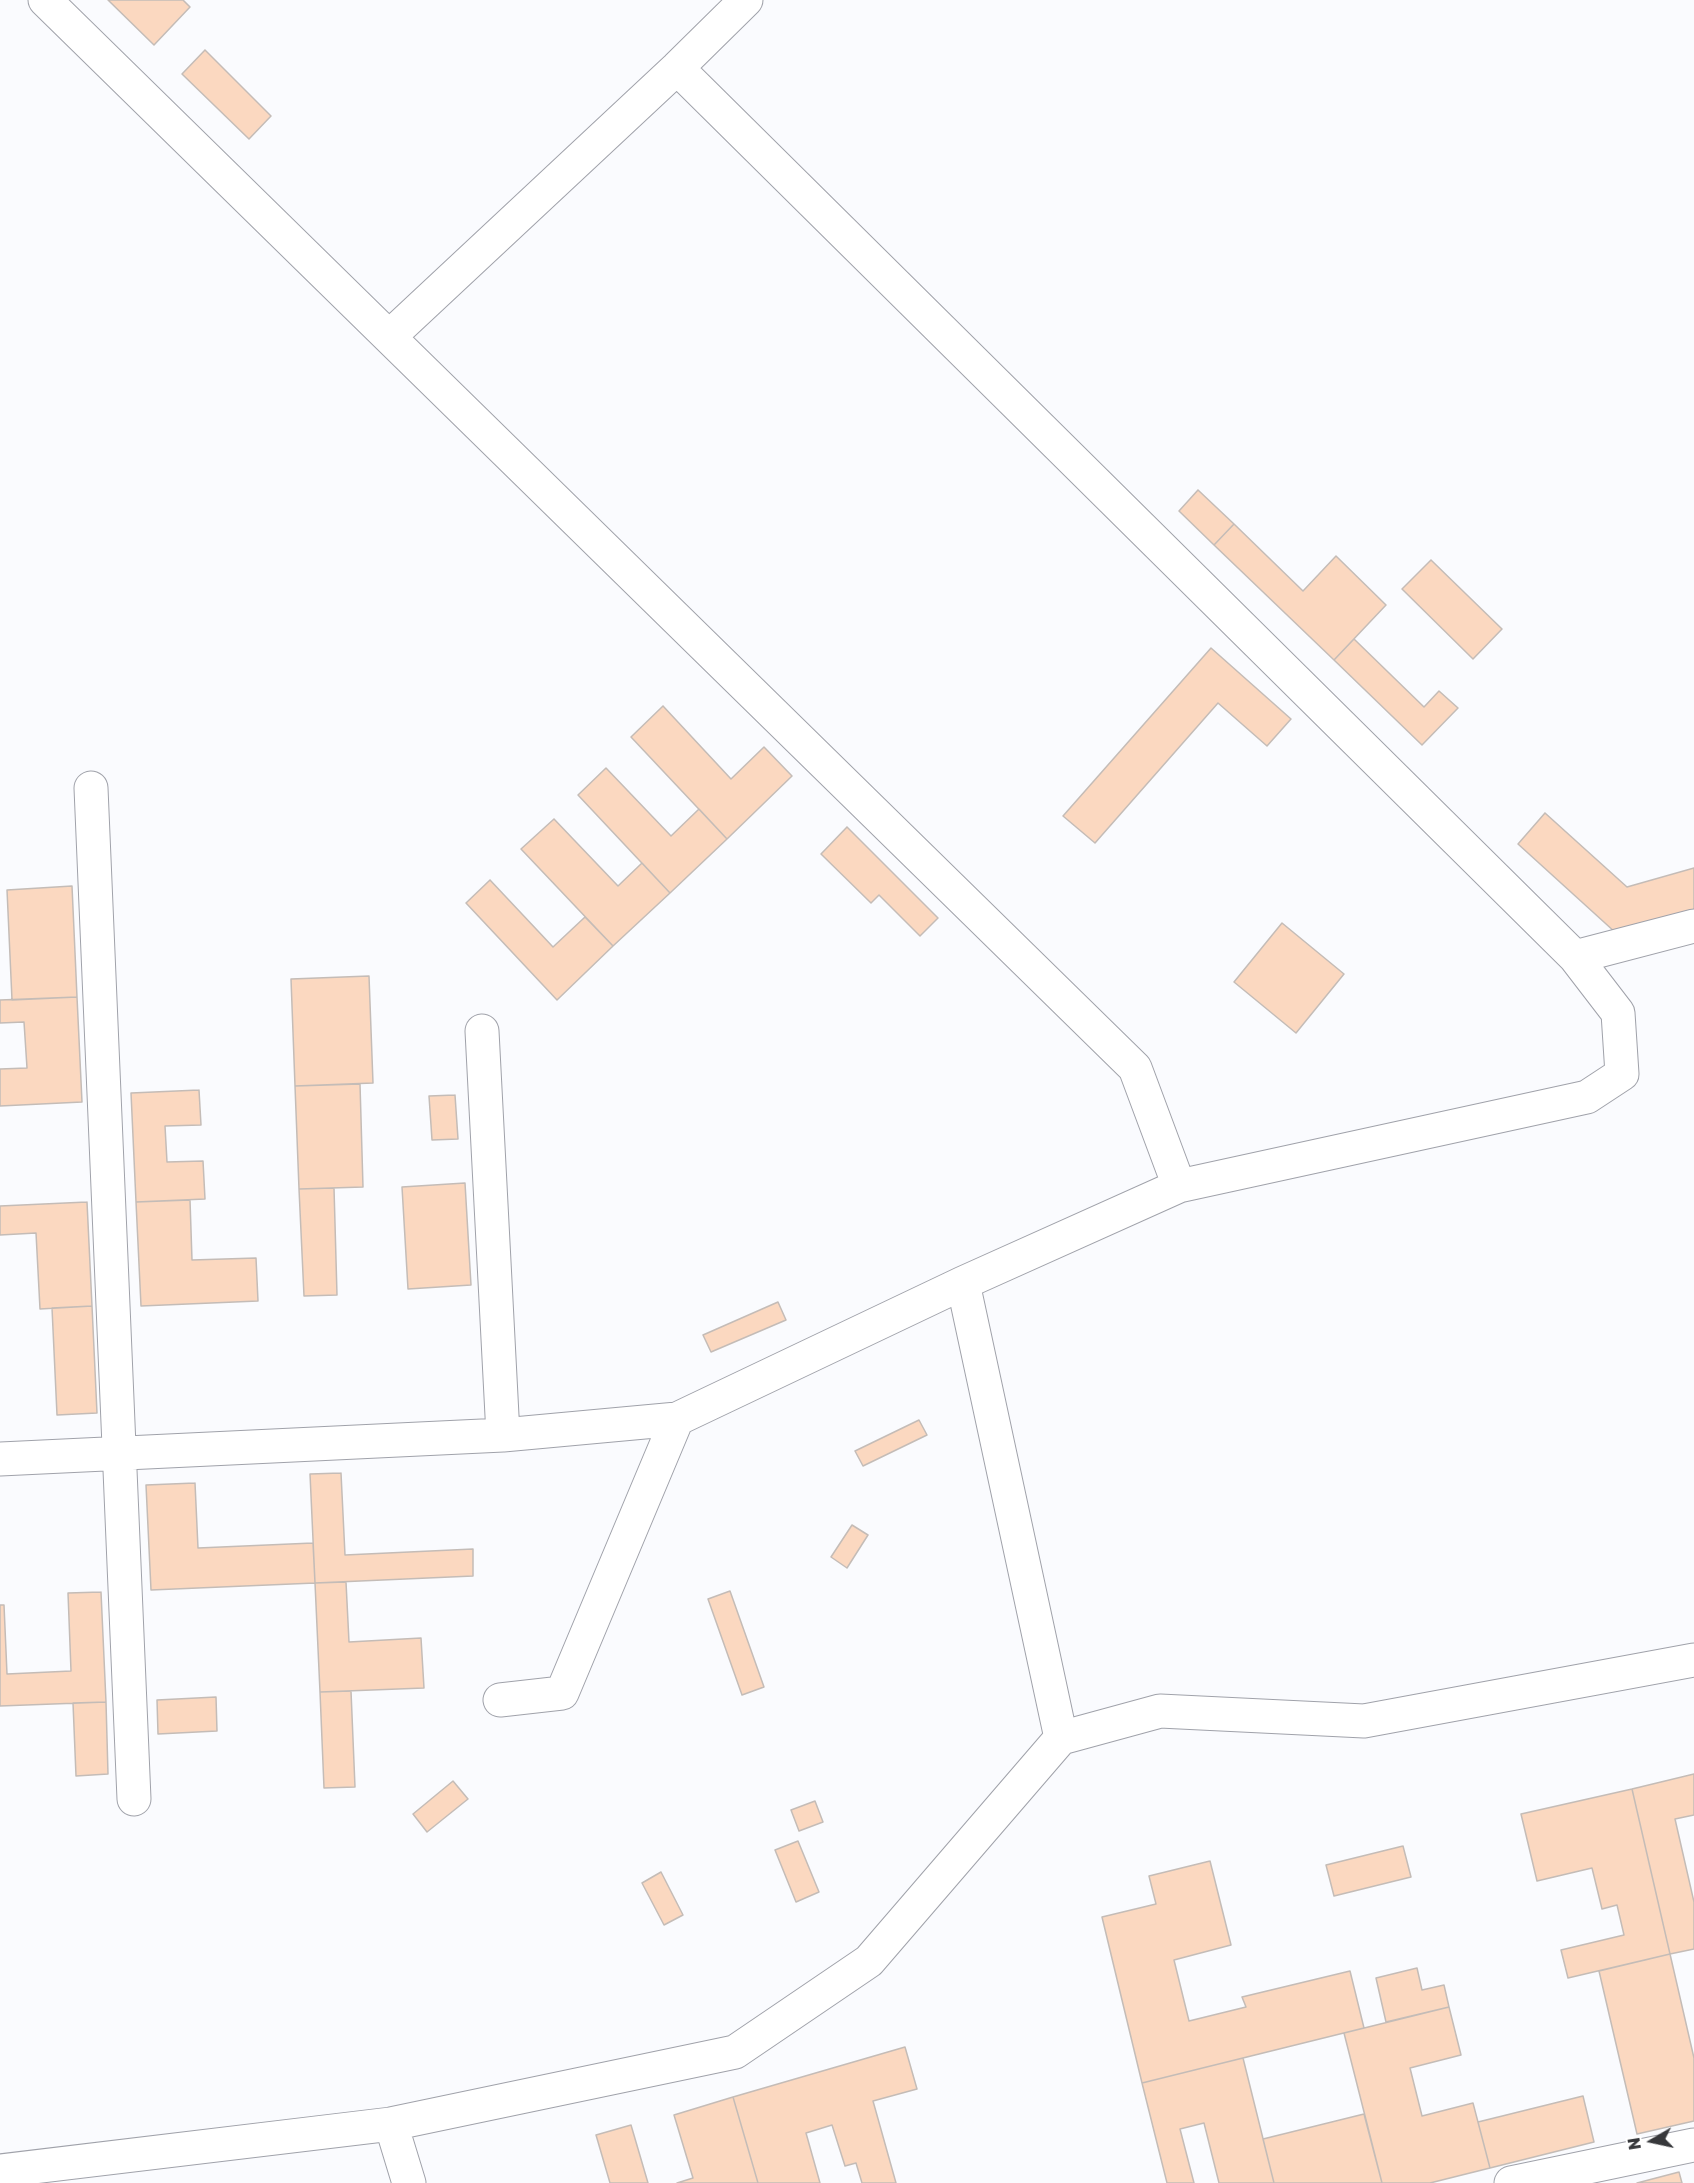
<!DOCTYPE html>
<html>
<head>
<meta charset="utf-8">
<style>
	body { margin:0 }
	#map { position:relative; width:1694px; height:2183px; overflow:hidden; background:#fafbfe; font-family:"Golos Text",sans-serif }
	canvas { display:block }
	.north { position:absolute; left:1622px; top:2111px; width:60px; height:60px; -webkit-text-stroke:4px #fff; paint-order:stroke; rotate:261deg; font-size:16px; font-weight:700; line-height:24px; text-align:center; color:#37383b }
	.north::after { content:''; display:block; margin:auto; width:21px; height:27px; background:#37383b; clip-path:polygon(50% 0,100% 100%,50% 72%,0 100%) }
</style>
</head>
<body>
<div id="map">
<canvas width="1694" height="2183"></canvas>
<div class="north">N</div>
</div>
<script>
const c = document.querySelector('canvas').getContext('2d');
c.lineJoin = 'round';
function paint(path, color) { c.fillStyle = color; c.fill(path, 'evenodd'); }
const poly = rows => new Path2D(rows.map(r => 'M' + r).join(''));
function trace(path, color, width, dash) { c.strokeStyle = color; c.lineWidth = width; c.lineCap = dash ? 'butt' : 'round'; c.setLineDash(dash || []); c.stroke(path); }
const building = poly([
	[108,0,183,0,190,7,154,45,108,0],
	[205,50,271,116,249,139,182,74,205,50],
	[1198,490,1234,524,1214,545,1179,511,1198,490],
	[1234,524,1303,591,1336,556,1386,605,1334,660,1214,545,1234,524],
	[1431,560,1502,629,1473,659,1402,589,1431,560],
	[1354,639,1424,707,1439,691,1458,708,1422,745,1334,660,1354,639],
	[1211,648,1291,719,1267,746,1218,703,1095,843,1063,816,1211,648],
	[663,706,731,779,764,747,792,776,727,839,631,737,663,706],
	[606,768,671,836,699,809,727,839,670,893,578,795,606,768],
	[1545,813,1627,887,1694,868,1694,913,1616,933,1518,844,1545,813],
	[554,819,618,886,642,863,670,893,613,946,521,849,554,819],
	[847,827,938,918,920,936,879,895,871,903,821,854,847,827],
	[490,880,553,947,585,917,613,946,557,1000,466,903,490,880],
	[72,886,77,997,12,1000,7,890,72,886],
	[1282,923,1344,974,1296,1033,1234,982,1282,923],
	[369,976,373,1083,295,1086,291,979,369,976],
	[77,997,82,1102,0,1106,0,1069,27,1068,24,1022,0,1023,0,1000,77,997],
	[360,1084,363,1187,299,1189,295,1086,360,1084],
	[199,1090,201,1125,165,1126,167,1162,203,1161,205,1199,136,1202,131,1093,199,1090],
	[455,1095,458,1139,432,1140,429,1096,455,1095],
	[465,1183,471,1285,408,1289,402,1187,465,1183],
	[334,1188,337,1295,304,1296,299,1189,334,1188],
	[190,1200,192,1260,256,1258,258,1301,141,1306,136,1202,190,1200],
	[87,1202,92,1306,40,1309,36,1233,0,1235,0,1206,87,1202],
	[778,1302,786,1320,711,1352,703,1335,778,1302],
	[92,1306,97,1413,57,1415,52,1308,92,1306],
	[919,1420,927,1435,863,1466,855,1451,919,1420],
	[341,1473,345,1555,473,1549,473,1576,315,1583,310,1474,341,1473],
	[195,1483,198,1548,313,1543,315,1583,151,1590,146,1485,195,1483],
	[852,1525,868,1535,847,1568,831,1557,852,1525],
	[346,1582,349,1642,421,1638,424,1688,320,1692,315,1583,346,1582],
	[730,1591,764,1687,742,1695,708,1599,730,1591],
	[101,1592,106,1702,0,1706,0,1605,4,1605,7,1674,71,1671,68,1593,101,1592],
	[351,1691,355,1787,324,1788,320,1692,351,1691],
	[216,1697,217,1731,158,1734,157,1700,216,1697],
	[106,1702,108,1774,76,1776,73,1703,106,1702],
	[1694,1774,1694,1815,1675,1819,1694,1902,1694,1949,1670,1954,1632,1789,1694,1774],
	[453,1781,468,1799,427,1832,413,1814,453,1781],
	[1632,1789,1670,1954,1568,1978,1561,1950,1624,1935,1617,1905,1602,1909,1592,1868,1537,1881,1521,1814,1632,1789],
	[815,1801,823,1822,799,1831,791,1810,815,1801],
	[798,1841,819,1892,796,1902,775,1850,798,1841],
	[1403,1846,1411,1877,1334,1896,1326,1865,1403,1846],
	[1210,1861,1231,1945,1174,1960,1189,2021,1246,2007,1242,1997,1350,1971,1364,2028,1142,2083,1102,1917,1156,1904,1149,1876,1210,1861],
	[661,1872,683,1915,664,1925,642,1883,661,1872],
	[1670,1954,1694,2058,1694,2121,1637,2134,1599,1971,1670,1954],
	[1417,1968,1422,1990,1444,1985,1449,2007,1386,2022,1376,1978,1417,1968],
	[1449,2007,1461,2055,1410,2068,1422,2116,1473,2103,1490,2168,1430,2183,1382,2183,1344,2033,1449,2007],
	[905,2047,917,2089,873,2101,896,2183,862,2183,856,2163,845,2166,832,2125,806,2133,820,2183,758,2183,733,2097,905,2047],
	[1243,2058,1274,2183,1219,2183,1204,2123,1180,2129,1194,2183,1167,2183,1142,2083,1243,2058],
	[1583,2096,1594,2142,1490,2168,1478,2122,1583,2096],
	[733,2097,758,2183,677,2183,693,2178,674,2115,733,2097],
	[1364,2114,1382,2183,1274,2183,1263,2139,1364,2114],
	[631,2125,648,2183,610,2183,596,2135,631,2125],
	[1679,2172,1682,2183,1637,2183,1679,2172]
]);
paint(building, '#fbd8c0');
trace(building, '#c4bcb7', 1.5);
const minor = poly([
	[677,68,1575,957,1618,1013,1622,1074,1587,1097,1179,1186],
	[389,337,677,68,746,0],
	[91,788,134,1799],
	[1575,957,1694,926],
	[482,1031,503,1435],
	[0,1459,503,1435,677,1419,963,1283,1179,1186,1135,1068,45,0],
	[500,1700,562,1693,677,1419],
	[1061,1738,1160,1711,1364,1721,1694,1660],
	[391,2124,409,2183],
	[0,2171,391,2124,735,2052,869,1961,1061,1738,963,1283],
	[1511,2183,1694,2145]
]);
trace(minor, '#a0a2aa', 35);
trace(minor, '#fff', 33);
</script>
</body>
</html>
